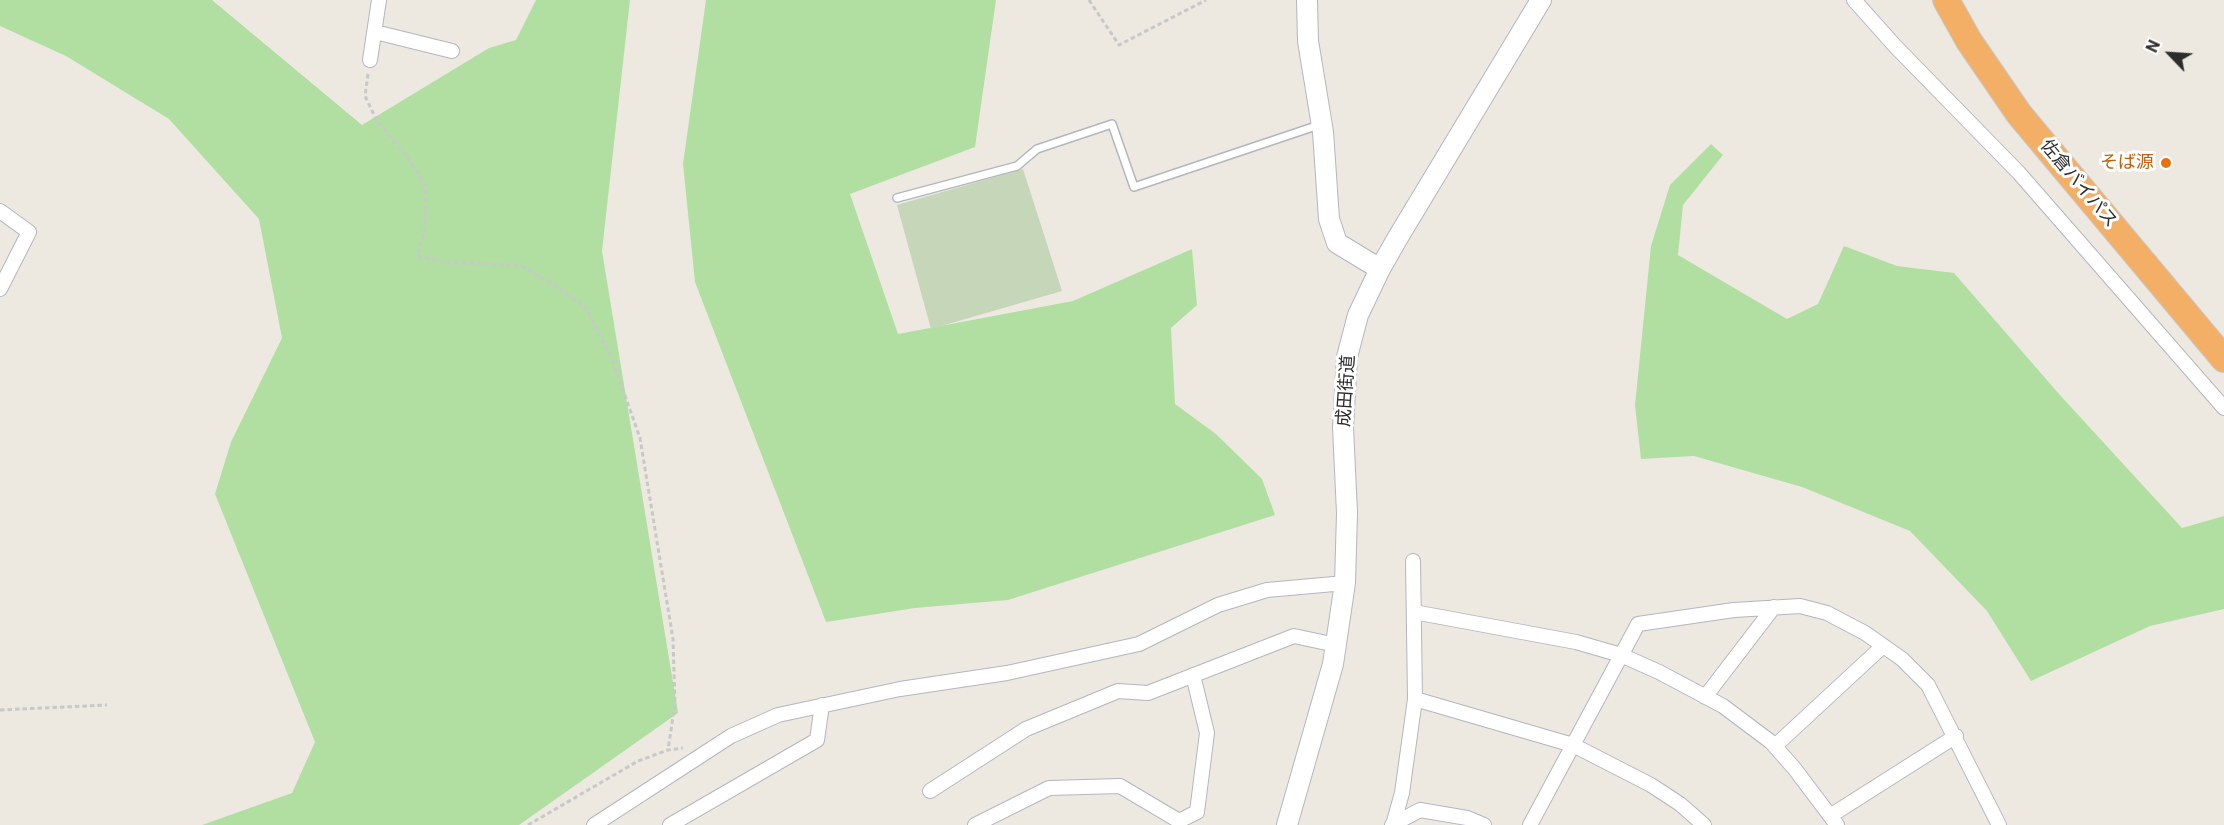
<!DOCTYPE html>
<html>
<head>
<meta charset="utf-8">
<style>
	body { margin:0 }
	#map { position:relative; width:2224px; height:825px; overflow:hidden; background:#ede9e1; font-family:Roboto,sans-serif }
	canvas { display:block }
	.north { position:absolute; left:2140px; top:24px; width:60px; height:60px; -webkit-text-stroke:4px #fff; paint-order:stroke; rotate:295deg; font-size:16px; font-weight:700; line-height:24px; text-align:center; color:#2d2d2d }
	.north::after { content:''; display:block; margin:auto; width:21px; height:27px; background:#2d2d2d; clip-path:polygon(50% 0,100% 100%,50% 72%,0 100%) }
</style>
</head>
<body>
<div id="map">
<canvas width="2224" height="825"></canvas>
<div class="north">N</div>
</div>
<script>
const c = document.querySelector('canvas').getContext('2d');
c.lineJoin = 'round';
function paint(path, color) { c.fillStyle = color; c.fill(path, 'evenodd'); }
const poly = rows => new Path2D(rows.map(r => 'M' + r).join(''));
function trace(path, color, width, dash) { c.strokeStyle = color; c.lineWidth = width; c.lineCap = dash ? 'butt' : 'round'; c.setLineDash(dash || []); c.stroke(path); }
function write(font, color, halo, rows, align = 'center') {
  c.font = font + ' Roboto,"Noto Sans JP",sans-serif'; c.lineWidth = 6; c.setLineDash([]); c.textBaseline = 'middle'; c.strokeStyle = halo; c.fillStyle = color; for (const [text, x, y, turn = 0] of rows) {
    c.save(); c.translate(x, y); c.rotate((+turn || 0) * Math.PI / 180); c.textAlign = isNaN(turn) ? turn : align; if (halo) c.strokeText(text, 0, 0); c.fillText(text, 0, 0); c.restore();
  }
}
paint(poly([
	[0,0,212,0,362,125,489,48,516,40,536,0,630,0,602,251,678,713,519,825,202,825,292,793,315,742,215,494,231,442,282,338,259,219,169,119,66,56,0,26],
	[706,0,996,0,975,147,850,194,898,334,1073,301,1192,249,1197,305,1171,328,1175,404,1216,434,1262,479,1275,515,1008,600,915,608,826,622,695,282,683,164],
	[1711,144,1723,155,1683,205,1678,255,1787,319,1818,304,1844,246,1897,266,1954,273,2059,394,2182,528,2224,516,2224,609,2150,626,2031,681,1987,611,1910,531,1802,487,1694,456,1641,459,1635,405,1651,246,1670,185]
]), '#b1dfa2');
paint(poly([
	[1023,169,1062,291,931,329,897,205]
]), '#c5d6b9');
const lane = poly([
	[897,198,1017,166,1037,149,1112,124,1134,187,1319,125]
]);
const street = poly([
	[1854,0,1895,46,2019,173,2224,408],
	[375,32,452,51],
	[370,60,379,0],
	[0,211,29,232,0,289],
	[1414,612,1576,642,1621,655,1659,672,1723,706,1771,742,1794,768,1837,825],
	[1705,697,1774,607],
	[1415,699,1573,745,1651,785,1680,804,1704,825],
	[1775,746,1883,646],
	[930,791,1026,729,1118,691,1148,693,1294,636,1336,645],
	[1830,816,1956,736],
	[594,825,731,736,778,715,900,689,1007,673,1139,644,1218,605,1267,590,1345,583],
	[670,825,817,740,822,705],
	[975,825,1049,788,1120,786,1179,821,1197,812,1207,733,1193,675],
	[1392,825,1420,810,1467,818,1484,825],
	[1393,825,1402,793,1415,699,1413,561],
	[1530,825,1638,624,1734,610,1800,606,1827,613,1865,633,1902,659,1928,685,1999,825]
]);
const secondary = poly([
	[1307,0,1308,41,1323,132,1329,219,1337,243,1380,269],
	[1287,825,1333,664,1345,583,1347,513,1343,427,1347,357,1358,315,1380,269,1397,239,1541,0]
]);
const highway = poly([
	[1946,0,1969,41,2019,114,2224,359]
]);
trace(lane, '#b4b6bf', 10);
trace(street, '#b4b6bf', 16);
trace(secondary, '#b4b6bf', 22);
trace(highway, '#c8c8c8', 28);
trace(poly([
	[1089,0,1119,45,1206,0],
	[368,74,365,96,377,121,409,159,425,186,425,229,417,256,452,263,520,265,554,285,586,308,612,359,640,438,673,639,675,704,668,750],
	[0,710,107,705],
	[528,825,638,761,668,750,683,748]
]), '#c8c8c8', 3, [4.5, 3]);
trace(lane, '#fff', 7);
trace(street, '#fff', 14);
trace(secondary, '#fff', 20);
trace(highway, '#f3af66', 26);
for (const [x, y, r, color] of [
	[2166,163,6,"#e8710a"]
]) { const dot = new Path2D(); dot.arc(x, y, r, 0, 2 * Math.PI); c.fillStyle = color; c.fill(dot); trace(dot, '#fff', 2); }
write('18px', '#c56008', '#fff', [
	["そば源",2154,163]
], 'right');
write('18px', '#2d2d2d', '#fff', [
	["佐倉バイパス",2078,184,50],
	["成田街道",1347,391,-86]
]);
</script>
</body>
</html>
